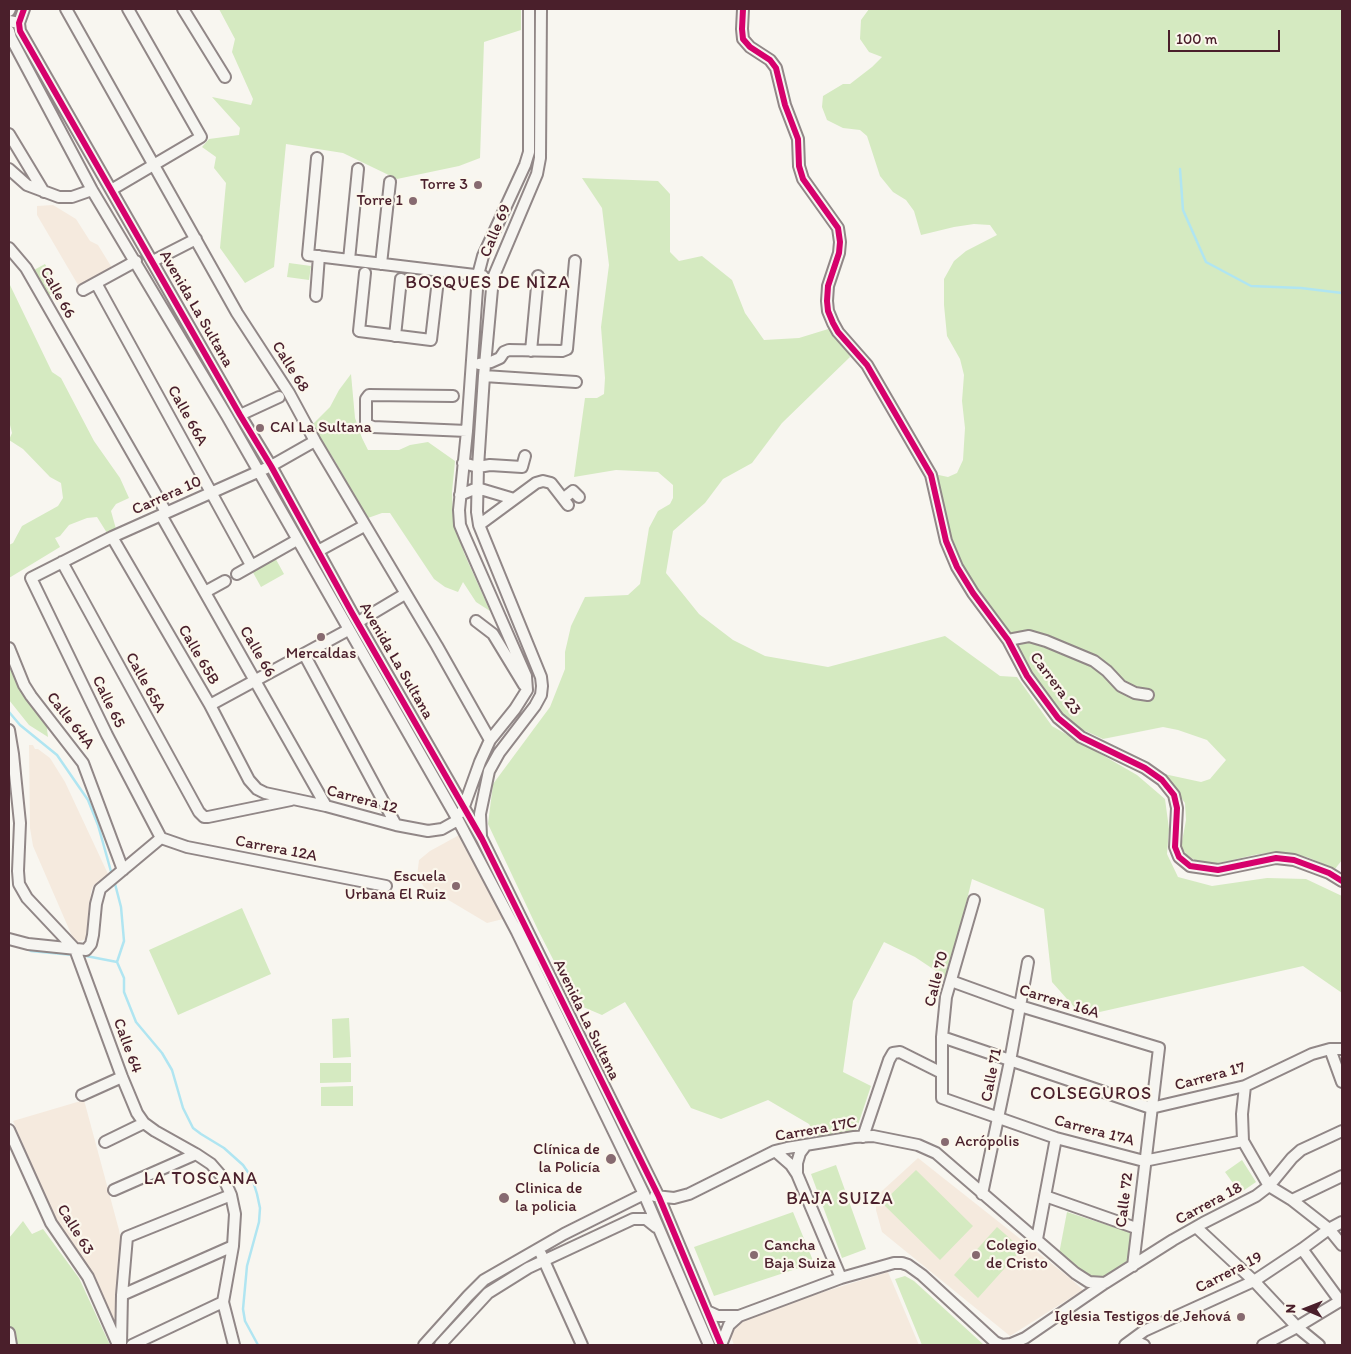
<!DOCTYPE html>
<html>
<head>
<meta charset="utf-8">
<style>
	body { margin:0 }
	#map { position:relative; width:1351px; height:1354px; overflow:hidden; background:#f8f6f0; font-family:Itim,sans-serif }
	canvas { display:block }
	.frame { position:absolute; inset:0; border:10px solid #4a1f2b; pointer-events:none }
	.north { position:absolute; left:1281px; top:1284px; width:50px; height:50px; -webkit-text-stroke:4px #fbf7ec; paint-order:stroke; rotate:271deg; font-size:14px; font-weight:700; line-height:20px; text-align:center; color:#4a1f2b }
	.north::after { content:''; display:block; margin:auto; width:18px; height:22px; background:#4a1f2b; clip-path:polygon(50% 0,100% 100%,50% 72%,0 100%) }
	.scale { position:absolute; left:1168px; top:30px; width:112px; height:22px; box-sizing:border-box; border:2px solid #4a1f2b; border-top:0; padding-left:6px; font-size:15px; line-height:18px; white-space:nowrap; color:#4a1f2b; -webkit-text-stroke:4px #fbf7ec; paint-order:stroke }
</style>
</head>
<body>
<div id="map">
<canvas width="1351" height="1354"></canvas>
<div class="frame"></div>
<div class="north">N</div>
<div class="scale">100 m</div>
</div>
<script>
const c = document.querySelector('canvas').getContext('2d');
c.lineJoin = 'round';
function paint(path, color) { c.fillStyle = color; c.fill(path, 'evenodd'); }
const poly = rows => new Path2D(rows.map(r => 'M' + r).join(''));
function trace(path, color, width, dash) { c.strokeStyle = color; c.lineWidth = width; c.lineCap = dash ? 'butt' : 'round'; c.setLineDash(dash || []); c.stroke(path); }
function write(font, color, halo, rows, align = 'center') {
  c.font = font + ' Itim,sans-serif'; c.lineWidth = 4.5; c.setLineDash([]); c.textBaseline = 'middle'; c.strokeStyle = halo; c.fillStyle = color; for (const [text, x, y, turn = 0] of rows) {
    c.save(); c.translate(x, y); c.rotate((+turn || 0) * Math.PI / 180); c.textAlign = isNaN(turn) ? turn : align; if (halo) c.strokeText(text, 0, 0); c.fillText(text, 0, 0); c.restore();
  }
}
paint(poly([
	[53,205,76,219,90,241,98,245,114,271,81,290,37,215,37,206],
	[29,745,33,745,35,749,38,749,50,758,65,782,108,874,93,886,91,892,86,939,75,943,33,846,30,828],
	[461,834,485,876,503,919,487,923,440,895,429,895,417,876,419,860,430,851],
	[84,1100,119,1230,122,1248,117,1331,89,1267,55,1218,13,1121],
	[918,1158,1071,1279,1083,1290,1010,1336,882,1232,876,1210,876,1198,883,1190],
	[888,1272,919,1345,734,1345,731,1337,732,1331,740,1321,755,1313]
]), '#f5eade');
paint(poly([
	[219,9,521,9,521,30,484,42,480,158,459,166,397,179,343,153,286,144,274,267,245,283,220,248,226,183,214,168,216,157,202,147,209,139,239,135,240,128,212,97,251,105,253,99,232,52,235,39],
	[869,9,1342,9,1342,860,1335,869,1307,857,1274,852,1254,855,1215,864,1196,861,1187,855,1181,847,1186,820,1185,803,1164,774,1201,782,1210,779,1226,760,1207,740,1178,730,1163,727,1103,739,1079,728,1057,710,1030,675,975,593,948,539,934,474,948,477,957,473,963,460,965,428,962,401,964,375,960,359,947,336,944,305,944,279,954,261,966,251,997,235,990,225,974,224,954,227,921,235,914,211,906,200,893,192,880,176,867,136,860,130,843,128,827,120,822,107,823,96,843,84,850,84,872,67,882,57,869,52,860,39,861,20],
	[582,178,658,181,670,194,670,252,679,261,702,256,732,280,745,313,764,340,799,338,838,326,850,357,782,423,752,463,723,479,705,503,673,531,666,573,699,614,733,640,765,656,828,667,945,636,1000,676,1017,677,1052,726,1137,775,1165,799,1169,829,1167,854,1178,877,1212,886,1267,878,1306,879,1342,896,1342,993,1303,966,1082,1016,1052,982,1044,909,972,879,948,979,915,957,884,942,853,1001,843,1072,871,1086,856,1131,816,1137,809,1124,768,1100,721,1119,691,1108,625,1002,602,1015,576,1004,538,930,488,824,493,784,550,707,565,669,565,652,571,626,585,597,628,595,640,584,649,528,658,511,670,504,673,498,673,485,658,472,616,470,574,477,585,398,597,398,604,394,605,378,601,327,609,265,602,208],
	[289,263,311,266,309,280,287,277],
	[45,264,59,290,48,296,34,270],
	[9,283,52,372,61,378,94,441,120,478,129,498,116,504,111,511,116,529,107,533,97,517,87,518,69,525,60,536,55,538,60,547,9,578,9,545,13,543,22,526,58,506,63,498,61,483,50,477,23,449,9,440,12,433,10,425,9,424],
	[351,374,355,418,362,438,368,450,399,450,410,445,428,442,455,461,452,492,453,517,464,553,490,611,476,602,463,582,458,592,445,587,434,579,390,513,382,513,368,518,354,497,335,461,312,425,330,407,339,390],
	[273,554,284,574,261,587,250,567],
	[9,661,20,690,46,721,48,737,29,725,9,700],
	[242,908,271,974,178,1015,149,950],
	[349,1018,351,1057,333,1058,332,1019],
	[320,1063,351,1063,351,1082,320,1083],
	[353,1086,353,1106,321,1106,321,1087],
	[1242,1160,1256,1182,1240,1193,1225,1172],
	[836,1165,866,1249,842,1258,811,1174],
	[916,1170,973,1226,940,1260,882,1203],
	[793,1212,814,1263,714,1296,694,1247],
	[1067,1212,1132,1233,1128,1262,1118,1272,1103,1279,1089,1278,1059,1254],
	[23,1221,32,1234,43,1229,79,1278,110,1345,9,1345,9,1238],
	[997,1227,1022,1249,978,1298,954,1275],
	[905,1276,914,1281,984,1345,922,1345,895,1279]
]), '#d5eac1');
trace(poly([
	[1180,169,1183,210,1206,262,1251,286,1301,288,1342,293],
	[9,712,20,725,57,755,88,800,98,825,112,875],
	[114,880,121,907,124,941,117,962,124,978,124,992,136,1022,162,1053,172,1070,183,1108,193,1128,201,1134,224,1148,243,1165,252,1178,257,1194,260,1208,259,1222,247,1266,243,1309,245,1321,258,1345],
	[27,949,31,951,73,955],
	[81,955,117,962]
]), '#b0e5f1', 2.5);
const minor = poly([
	[24,9,19,23,20,31,240,415,271,466,352,613,482,839,659,1197,721,1345],
	[66,9,237,313,289,393,315,441,437,646,490,740],
	[183,9,225,77],
	[743,9,742,29,743,39,750,47,770,60,776,68,785,105,798,139,799,166,803,179,838,228,840,242,839,253,828,286,827,301,828,311,833,323,838,332,867,365,931,475,946,541,957,567,973,593,1008,640,1027,676,1058,718,1081,737,1145,768,1162,780,1174,795,1177,808,1175,847,1179,857,1190,866,1218,870,1276,858,1294,860,1329,873,1342,881],
	[9,11,10,9],
	[9,21,19,23],
	[9,31,11,38,92,190,227,416,458,820,517,932,644,1194,709,1345],
	[9,134,44,192],
	[317,158,308,255,483,276],
	[9,169,27,185,59,197,72,197,92,190],
	[111,190,201,137,128,9],
	[9,248,26,268,166,512],
	[349,260,358,169],
	[153,261,196,239],
	[381,264,390,182],
	[365,273,359,331,431,340,439,271],
	[96,283,251,565],
	[83,290,136,261],
	[316,296,319,256],
	[395,336,401,279],
	[531,351,538,276],
	[479,364,491,362,500,358,504,352,509,350,562,351,567,349,575,261],
	[484,376,576,382],
	[453,396,369,395,366,399,366,423,368,425,373,427,467,431],
	[240,415,279,397],
	[463,463,478,467,490,465,522,467,525,456],
	[460,495,477,488,514,499],
	[564,498,573,491,579,497],
	[161,515,326,806],
	[479,525,536,483,543,481,551,483,568,505],
	[112,537,210,705,249,780,257,789,265,793,326,806,396,825,428,831,442,829,458,820],
	[318,551,364,526],
	[62,562,199,812,204,817,208,817,291,800],
	[237,574,297,540],
	[205,592,225,581],
	[476,621,493,634,524,685],
	[358,622,405,594],
	[1008,640,1029,636,1046,641,1094,661,1107,671,1121,686,1135,693,1148,695],
	[9,648,24,685,31,696,83,763,123,870],
	[304,654,396,825],
	[527,690,526,676,465,537,460,525,459,510,467,431,478,275,483,256,525,165,529,152,529,9],
	[210,705,348,630],
	[9,730,13,754,20,823,18,871,19,884,27,898,75,949,122,1077,137,1113,144,1123,155,1131,196,1154,211,1164,224,1179,231,1195,235,1214,233,1246,223,1302,234,1345],
	[462,812,480,762,490,740,515,709,527,690],
	[481,836,480,814,489,771,499,753,535,706,541,695,542,686,541,677,479,525,477,512,478,467,484,376,493,278,537,174,540,158,541,9],
	[161,838,107,735,31,578,112,537,271,466,315,441],
	[161,838,187,847,386,886],
	[974,900,946,997,942,1037,942,1098,1056,1138,1144,1161,1243,1141],
	[9,939,28,944,86,950,91,944,93,935,96,904,100,889,161,838],
	[951,981,1020,1006,1159,1048,1133,1266],
	[942,1037,1151,1108,1245,1086,1312,1054,1330,1049,1342,1049],
	[1330,1049,1342,1082],
	[1245,1086,1242,1114,1243,1141,1269,1186,1292,1200,1329,1229,1342,1245],
	[82,1095,122,1077],
	[9,1130,51,1223,88,1277,118,1345],
	[863,1137,889,1060,893,1053,900,1052,942,1073],
	[105,1142,144,1123],
	[775,1151,791,1165,797,1174,841,1278],
	[797,1174,797,1163,800,1153,806,1145],
	[114,1190,196,1154],
	[982,1194,1010,1061,1028,962],
	[655,1196,674,1198,689,1194,775,1151,787,1148,854,1137,873,1136,918,1145,936,1153,1075,1273,1089,1282,1105,1283],
	[1045,1196,1136,1228],
	[1292,1200,1342,1176],
	[1196,1227,1254,1281,1297,1327,1319,1345],
	[1037,1239,1056,1138],
	[541,1254,582,1345],
	[122,1295,233,1246],
	[707,1311,718,1316,739,1316,841,1278,894,1263,902,1263,908,1265,922,1275,995,1342,1002,1345,1011,1344,1025,1338,1105,1283,1173,1240,1203,1223,1256,1196,1269,1186,1292,1158,1301,1150,1342,1131],
	[9,1333,11,1345],
	[1133,1340,1144,1345],
	[121,1345,122,1295,127,1237,231,1195],
	[132,1345,223,1302],
	[424,1345,468,1296,484,1280,564,1234,644,1194],
	[440,1345,488,1293,528,1268,633,1219,646,1219,656,1227],
	[721,1345,729,1325,739,1316],
	[1125,1345,1144,1331,1254,1281,1302,1249,1329,1229,1342,1222],
	[1263,1345,1297,1327,1340,1301,1302,1249]
]);
trace(minor, '#918787', 14);
trace(minor, '#f6f5f1', 10);
trace(poly([
	[24,9,19,23,20,31,240,415,271,466,352,613,482,839,659,1197,721,1345],
	[743,9,742,29,743,39,750,47,770,60,776,68,785,105,798,139,799,166,803,179,838,228,840,242,839,253,828,286,827,301,828,311,833,323,838,332,867,365,931,475,946,541,957,567,973,593,1008,640,1027,676,1058,718,1081,737,1145,768,1162,780,1174,795,1177,808,1175,847,1179,857,1190,866,1218,870,1276,858,1294,860,1329,873,1342,881]
]), '#d6006c', 6);
for (const [x, y, r, color] of [
	[478,185,5,"#876a70"],
	[413,201,5,"#876a70"],
	[260,428,5,"#876a70"],
	[321,637,5,"#876a70"],
	[456,886,5,"#876a70"],
	[945,1142,5,"#876a70"],
	[611,1159,6,"#876a70"],
	[504,1198,6,"#876a70"],
	[754,1255,5,"#876a70"],
	[976,1255,5,"#876a70"],
	[1241,1317,5,"#876a70"]
]) { const dot = new Path2D(); dot.arc(x, y, r, 0, 2 * Math.PI); c.fillStyle = color; c.fill(dot); trace(dot, '#fbf7ec', 2); }
write('16px', '#4a1f2b', '#fbf7ec', [
	["Torre 3",468,185],
	["Torre 1",403,201],
	["CAI La Sultana",270,428,"left"],
	["Mercaldas",321,654,"center"],
	["Escuela",446,877],
	["Urbana El Ruiz",446,895],
	["Acrópolis",955,1142,"left"],
	["Clínica de",600,1150],
	["la Policía",600,1168],
	["Clinica de",515,1189,"left"],
	["la policia",515,1207,"left"],
	["Cancha",764,1246,"left"],
	["Baja Suiza",764,1264,"left"],
	["Colegio",986,1246,"left"],
	["de Cristo",986,1264,"left"],
	["Iglesia Testigos de Jehová",1231,1317]
], 'right');
write('16px', '#4a1f2b', '#fbf7ec', [
	["Calle 69",496,231,-67],
	["Calle 66",57,293,61],
	["Avenida La Sultana",196,309,60],
	["Calle 68",290,367,58],
	["Calle 66A",187,416,61],
	["Carrera 10",167,496,-24],
	["Calle 66",257,652,60],
	["Calle 65B",198,655,60],
	["Avenida La Sultana",396,661,60],
	["Calle 65A",145,683,61],
	["Carrera 23",1055,684,53],
	["Calle 65",108,702,64],
	["Calle 64A",70,721,52],
	["Carrera 12",362,800,15],
	["Carrera 12A",276,849,11],
	["Calle 70",937,979,-76],
	["Carrera 16A",1059,1002,17],
	["Avenida La Sultana",586,1020,64],
	["Calle 64",127,1046,70],
	["Calle 71",992,1075,-79],
	["Carrera 17",1210,1077,-15],
	["Carrera 17C",816,1130,-10],
	["Carrera 17A",1094,1131,15],
	["Calle 72",1125,1200,-83],
	["Carrera 18",1209,1204,-28],
	["Calle 63",75,1230,58],
	["Carrera 19",1229,1273,-27]
]);
c.letterSpacing = '1px';
write('18px', '#4a1f2b', '#fbf7ec', [
	["BOSQUES DE NIZA",488,283],
	["COLSEGUROS",1091,1094],
	["LA TOSCANA",201,1179],
	["BAJA SUIZA",840,1199]
]);
c.letterSpacing = '0px';
</script>
</body>
</html>
